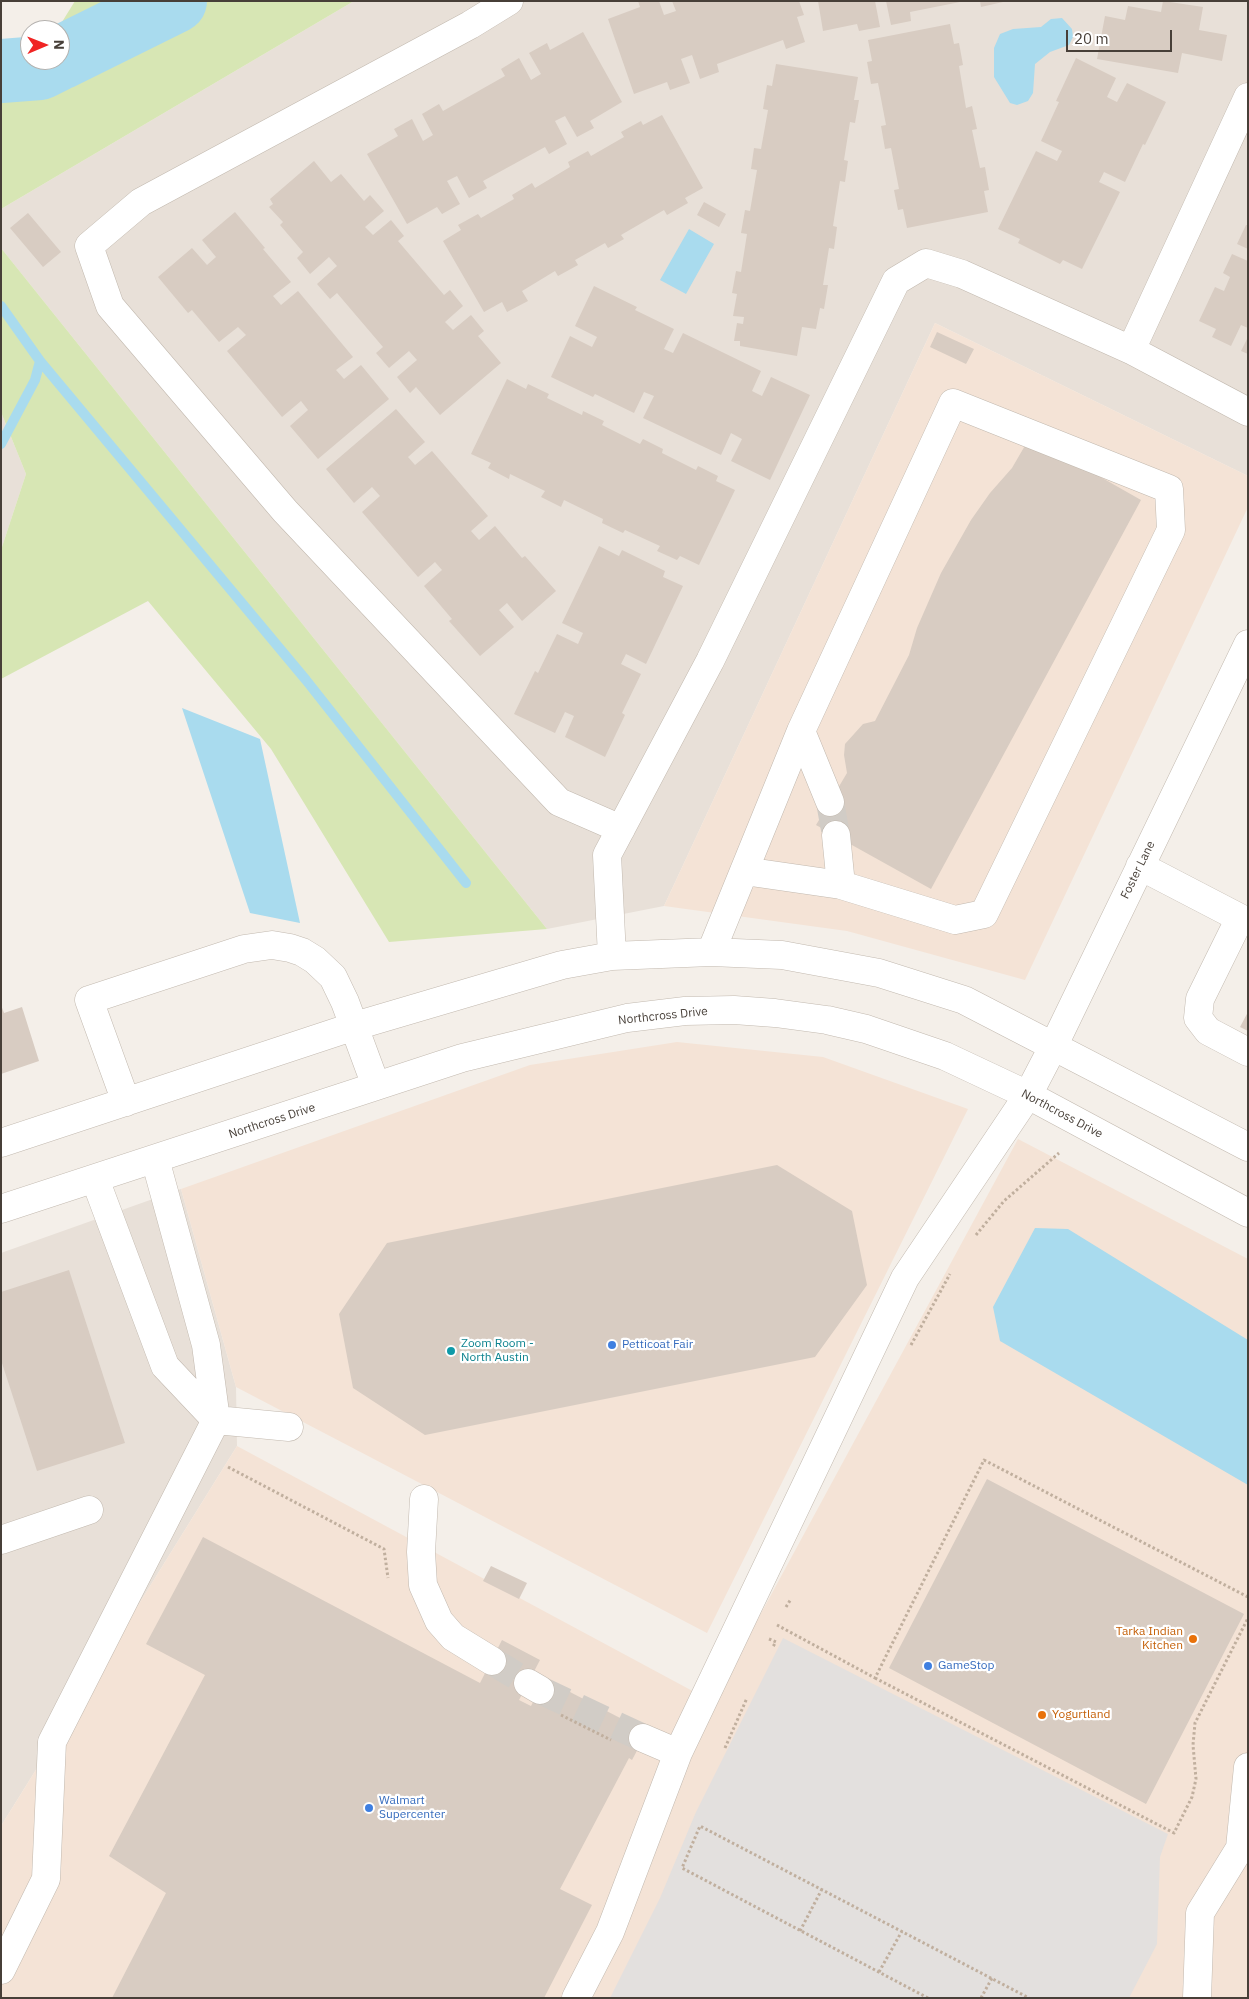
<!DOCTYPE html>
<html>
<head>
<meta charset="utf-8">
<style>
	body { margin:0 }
	#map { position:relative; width:1249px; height:1999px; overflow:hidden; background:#f4efe9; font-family:"IBM Plex Sans",sans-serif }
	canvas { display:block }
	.frame { position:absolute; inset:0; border:2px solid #473f38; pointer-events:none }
	.north { position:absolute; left:20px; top:20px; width:50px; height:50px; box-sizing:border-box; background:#fff; border:1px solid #b5b2af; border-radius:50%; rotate:89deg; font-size:14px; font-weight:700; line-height:20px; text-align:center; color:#473f38 }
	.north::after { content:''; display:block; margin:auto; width:18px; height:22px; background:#f02524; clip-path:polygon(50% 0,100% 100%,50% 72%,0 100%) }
	.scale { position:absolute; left:1066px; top:30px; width:106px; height:22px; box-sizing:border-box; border:2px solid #473f38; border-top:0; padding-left:6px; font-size:15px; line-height:18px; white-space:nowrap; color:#473f38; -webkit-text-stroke:4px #fff; paint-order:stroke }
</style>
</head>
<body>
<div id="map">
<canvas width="1249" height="1999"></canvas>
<div class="frame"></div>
<div class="north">N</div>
<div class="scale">20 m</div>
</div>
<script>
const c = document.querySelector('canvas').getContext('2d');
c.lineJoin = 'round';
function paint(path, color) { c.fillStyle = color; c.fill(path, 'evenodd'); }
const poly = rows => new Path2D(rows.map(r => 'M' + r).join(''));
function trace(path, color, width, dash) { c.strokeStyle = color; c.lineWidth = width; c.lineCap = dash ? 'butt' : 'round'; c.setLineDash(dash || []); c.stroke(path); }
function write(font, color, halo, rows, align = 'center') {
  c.font = font + ' "IBM Plex Sans",sans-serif'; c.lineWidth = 4.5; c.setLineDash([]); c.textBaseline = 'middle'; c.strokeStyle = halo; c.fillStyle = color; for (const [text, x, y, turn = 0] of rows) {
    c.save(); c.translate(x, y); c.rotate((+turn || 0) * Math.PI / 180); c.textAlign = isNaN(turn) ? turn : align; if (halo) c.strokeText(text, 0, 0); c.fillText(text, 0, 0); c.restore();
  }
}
paint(poly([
	[354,1,1248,1,1248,476,935,323,664,906,547,929,1,248,1,209],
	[1,412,26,474,1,550],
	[181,1189,236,1387,237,1446,1,1826,1,1253]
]), '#e8e0d8');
paint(poly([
	[935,323,1248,476,1248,507,1025,980,847,931,664,906],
	[677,1042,823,1057,968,1109,707,1633,236,1387,181,1189,530,1065],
	[1018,1139,1248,1259,1248,1998,1,1998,1,1826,237,1446,713,1702]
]), '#f4e3d6');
paint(poly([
	[75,1,354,1,1,209,1,58,30,57,30,60,60,60,60,30,57,30],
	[1,248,547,929,389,942,271,749,148,601,1,679,1,550,26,474,1,412]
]), '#d7e6b4');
paint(poly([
	[783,1638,1168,1834,1160,1857,1157,1944,1129,1998,610,1998,660,1898,696,1812]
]), '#e3e0de');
paint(poly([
	[1062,18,1072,29,1073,37,1069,45,1050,52,1035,64,1033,93,1028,101,1017,105,1010,103,994,77,994,48,1000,34,1013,29,1041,27,1051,19],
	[689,229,714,244,686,294,660,280],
	[182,708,260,739,300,923,250,913],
	[1035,1228,1068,1229,1248,1340,1248,1485,1000,1341,993,1307]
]), '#a9dbee');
trace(poly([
	[1,306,40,361,35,380,1,444],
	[40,361,306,680,466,883]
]), '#a9dbee', 10);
trace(poly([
	[60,58,175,1],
	[1,71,40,68,56,60]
]), '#a9dbee', 64);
paint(poly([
	[638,1,659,1,664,15,676,11,672,1,799,1,804,15,797,17,805,42,786,49,783,40,717,64,719,72,700,79,692,55,681,59,690,83,670,90,667,82,634,94,608,19,640,7],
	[818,1,875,1,880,27,859,31,857,24,823,31],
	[886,1,960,1,960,2,910,12,911,21,891,25],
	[980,1,1002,1,1003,2,981,7],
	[1163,1,1203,7,1199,30,1227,35,1222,61,1182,53,1178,73,1097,59,1105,16,1125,20,1128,6,1161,12],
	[950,24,954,44,959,43,963,65,959,66,966,108,972,106,977,129,972,130,980,168,985,167,989,190,984,191,988,212,907,228,903,209,898,210,894,190,899,189,891,148,885,149,881,126,886,125,878,83,871,84,867,62,872,61,868,40],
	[583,32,622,102,590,121,594,128,577,137,565,116,555,121,567,144,549,154,545,147,483,181,487,188,469,198,457,176,447,181,460,204,442,214,437,207,407,224,367,154,398,136,394,129,412,119,423,141,433,135,422,114,439,104,443,111,505,76,501,69,519,58,531,80,541,74,529,53,547,43,550,50],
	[1076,58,1116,78,1107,97,1117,102,1127,83,1166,102,1145,145,1143,144,1125,182,1104,172,1099,182,1120,192,1082,269,1063,260,1060,264,1018,243,1020,239,998,229,1036,151,1057,161,1062,151,1041,141,1059,102,1056,101],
	[776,64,858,77,854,100,859,100,855,123,850,122,844,160,848,161,845,182,840,181,833,226,837,227,834,249,829,248,823,285,828,285,824,309,820,308,816,329,802,327,797,356,740,346,740,341,734,341,737,323,743,324,744,317,733,316,737,294,732,293,736,271,741,272,747,234,741,233,745,210,750,211,757,170,751,169,754,148,761,149,768,110,763,109,767,85,772,86],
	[662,115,703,188,685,198,688,203,667,215,664,210,621,235,624,239,608,248,605,243,575,260,578,265,558,276,555,271,522,291,528,301,507,312,502,302,484,312,443,241,461,230,458,225,478,214,481,218,514,199,512,195,532,183,535,188,570,167,568,162,588,151,591,156,624,137,621,132,641,121,643,125],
	[314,161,331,182,341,174,364,201,370,195,384,211,365,227,373,235,391,220,404,236,398,241,444,295,450,290,463,306,445,322,453,330,471,315,484,331,478,336,501,363,440,415,416,387,410,393,397,377,417,360,409,351,389,368,376,353,383,347,337,293,330,299,317,284,337,266,329,257,310,274,297,258,303,252,280,225,283,222,269,207,273,204,270,199],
	[704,202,726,214,719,227,697,215],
	[235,212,265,248,263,249,291,282,273,296,281,305,298,291,353,357,336,370,344,379,361,365,389,399,318,459,290,426,308,410,301,401,282,417,227,351,246,335,238,327,219,342,192,310,188,313,158,277,192,248,207,265,216,257,202,240],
	[28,213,61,252,43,267,10,228],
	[1246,225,1248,225,1248,249,1237,244],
	[1232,254,1248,261,1248,328,1241,325,1231,346,1212,337,1216,329,1199,321,1215,287,1224,291,1230,277,1223,273],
	[594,286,637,307,635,310,674,329,664,349,673,353,683,333,761,371,752,391,762,396,771,377,810,395,770,480,731,461,742,439,731,433,721,455,643,418,654,396,644,392,634,413,595,394,593,397,551,377,570,336,592,347,597,337,575,326],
	[937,332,974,349,966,364,930,347],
	[1248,337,1248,354,1241,351],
	[507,379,526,389,528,384,549,394,547,398,582,415,583,411,604,421,602,425,640,444,643,439,663,449,662,453,696,470,698,466,718,476,716,481,735,490,699,565,680,556,677,560,657,551,660,546,625,530,623,533,602,523,603,519,564,500,561,507,541,497,545,491,510,474,509,479,488,468,491,463,471,454],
	[396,409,425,442,408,457,415,465,432,451,488,516,471,531,479,540,495,526,522,558,525,556,556,591,522,621,507,603,499,610,514,627,480,656,449,621,452,619,424,586,442,570,435,562,418,577,362,512,380,496,372,487,354,503,326,469],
	[1030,437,1141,500,931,889,816,825,847,773,844,755,845,744,863,724,875,721,909,655,917,628,941,573,971,520,990,493,1012,468],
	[599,546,619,556,622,550,665,571,663,577,683,586,646,664,626,654,621,664,641,674,622,713,625,715,605,757,565,737,574,716,565,712,555,733,514,714,535,671,538,673,557,634,578,644,583,633,562,623],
	[1,1005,4,1013,22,1007,39,1061,1,1074],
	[1248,1012,1248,1031,1240,1027],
	[777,1165,852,1211,867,1285,815,1357,425,1435,353,1388,339,1314,387,1243],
	[69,1270,125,1443,37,1471,1,1360,1,1292],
	[987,1479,1244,1614,1146,1804,889,1668],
	[203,1537,480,1683,502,1640,540,1660,519,1700,531,1706,545,1679,647,1732,632,1760,629,1758,560,1889,592,1905,544,1998,112,1998,166,1893,109,1856,205,1675,146,1644],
	[491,1566,527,1583,519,1599,483,1581]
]), '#d8ccc2');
trace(poly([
	[830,802,836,835],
	[492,1661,528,1683],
	[540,1690,643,1738]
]), '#d1ccc6', 28, [28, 14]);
const minor = poly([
	[509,1,470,25,141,202,89,246,110,306,285,511,559,802,621,829],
	[1131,350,1248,97],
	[801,731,830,802],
	[836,835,841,885],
	[1140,866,1240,918,1200,999,1198,1018,1208,1031,1248,1052],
	[711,952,744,871,801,731,953,403,1169,489,1171,530,984,914,955,920,841,885,744,871],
	[612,956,607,855,710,661,896,281,926,263,962,274,1131,350,1248,412],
	[126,1102,89,1000,244,949,272,945,290,948,302,952,315,960,333,977,345,1002,376,1086],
	[1,1143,355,1026,562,965,612,956,711,952,782,955,879,973,964,1000,1248,1147],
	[95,1179,165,1366,216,1420,206,1345,155,1159],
	[1,1209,462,1058,627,1018,685,1011,734,1010,775,1013,827,1020,866,1029,945,1056,1028,1095,1248,1213],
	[424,1499,421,1552,423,1585,439,1621,453,1637,492,1661],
	[1,1540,89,1510],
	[528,1683,540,1690],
	[643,1738,678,1753],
	[1,1970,46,1879,52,1742,216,1420,289,1427],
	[576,1998,610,1932,678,1753,905,1278,1028,1095,1053,1047,1248,644],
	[1197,1998,1200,1913,1240,1848,1248,1767]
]);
trace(minor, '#c2b9af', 29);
trace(poly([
	[976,1235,1004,1201,1059,1153],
	[911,1345,950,1274],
	[228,1467,384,1549,388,1578],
	[786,1607,791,1599],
	[777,1625,875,1678,984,1460,1248,1597],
	[769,1639,776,1642,772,1648],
	[875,1678,1174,1833,1192,1797,1196,1779,1193,1745,1195,1723,1248,1618],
	[561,1715,611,1740],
	[725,1748,747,1698],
	[800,1931,822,1889],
	[879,1972,902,1931],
	[928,1998,682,1868,700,1826,1029,1998],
	[981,1998,992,1978]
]), '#c0af9e', 3, [2.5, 2.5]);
trace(minor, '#fff', 28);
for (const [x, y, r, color] of [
	[612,1345,5,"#3f7fe0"],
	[451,1351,5,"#0f9aa8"],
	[1193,1639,5,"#e8710a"],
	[928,1666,5,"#3f7fe0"],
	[1042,1715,5,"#e8710a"],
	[369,1808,5,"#3f7fe0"]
]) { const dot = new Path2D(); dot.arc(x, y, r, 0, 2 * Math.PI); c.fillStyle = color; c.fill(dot); trace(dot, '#fff', 2); }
write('12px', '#473f38', '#fff', [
	["Foster Lane",1138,870,-64],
	["Northcross Drive",663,1016,-6],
	["Northcross Drive",1062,1114,28],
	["Northcross Drive",272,1121,-18]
]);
write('12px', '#0d838f', '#fff', [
	["Zoom Room -",461,1344],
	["North Austin",461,1358]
], 'left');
write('12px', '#366cbe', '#fff', [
	["Petticoat Fair",622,1345],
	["GameStop",938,1666],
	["Walmart",379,1801],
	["Supercenter",379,1815]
], 'left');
write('12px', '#c56008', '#fff', [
	["Tarka Indian",1183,1632],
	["Kitchen",1183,1646],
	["Yogurtland",1052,1715,"left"]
], 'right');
</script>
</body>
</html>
